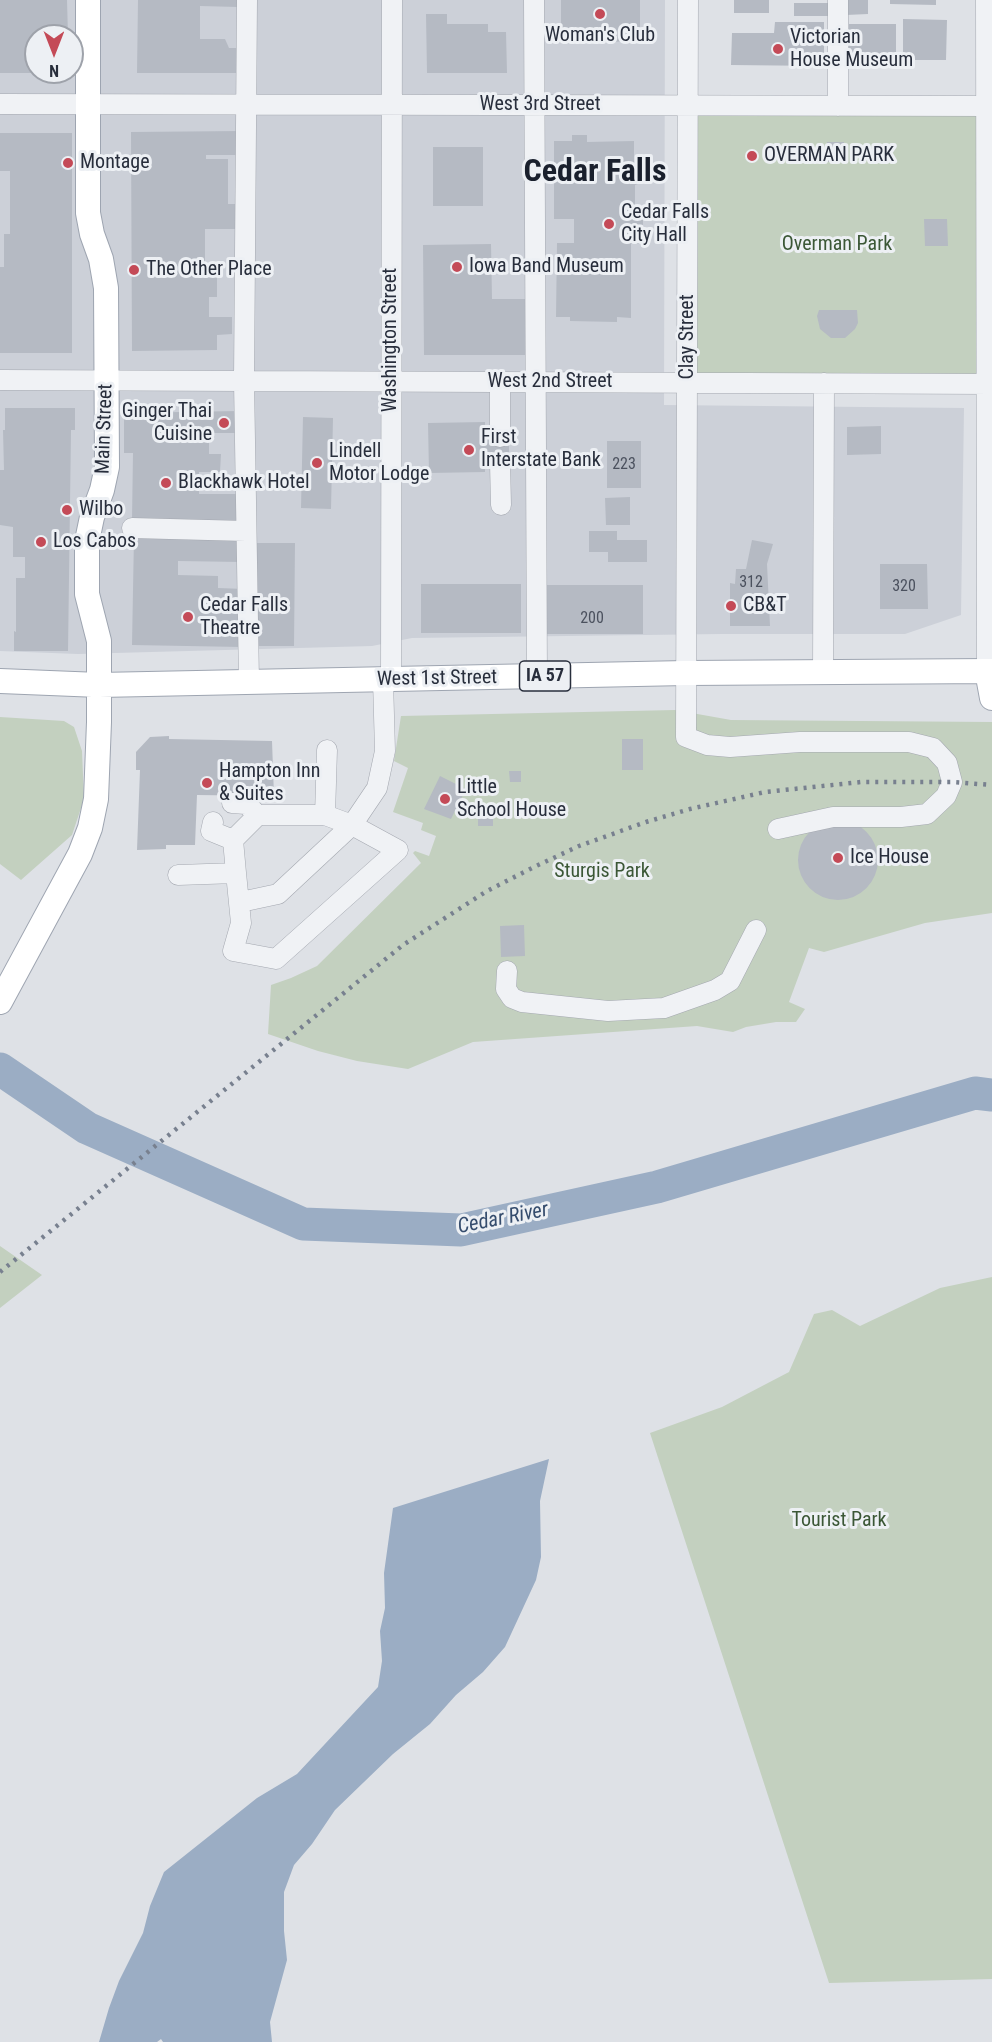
<!DOCTYPE html>
<html>
<head>
<meta charset="utf-8">
<style>
	body { margin:0 }
	#map { position:relative; width:992px; height:2042px; overflow:hidden; background:#dee1e6; font-family:"Roboto Condensed",sans-serif }
	canvas { display:block }
	.north { position:absolute; left:24px; top:24px; width:60px; height:60px; box-sizing:border-box; background:#edf0f4; border:2px solid #9ea2aa; border-radius:50%; rotate:180deg; font-size:16px; font-weight:700; line-height:24px; text-align:center; color:#282e3c }
	.north::after { content:''; display:block; margin:auto; width:21px; height:27px; background:#c44a57; clip-path:polygon(50% 0,100% 100%,50% 72%,0 100%) }
</style>
</head>
<body>
<div id="map">
<canvas width="992" height="2042"></canvas>
<div class="north">N</div>
</div>
<script>
const c = document.querySelector('canvas').getContext('2d');
c.lineJoin = 'round';
function paint(path, color) { c.fillStyle = color; c.fill(path, 'evenodd'); }
const poly = rows => new Path2D(rows.map(r => 'M' + r).join(''));
function trace(path, color, width, dash) { c.strokeStyle = color; c.lineWidth = width; c.lineCap = dash ? 'butt' : 'round'; c.setLineDash(dash || []); c.stroke(path); }
function write(font, color, halo, rows, align = 'center') {
  c.font = font + ' "Roboto Condensed",sans-serif'; c.lineWidth = 6; c.setLineDash([]); c.textBaseline = 'middle'; c.strokeStyle = halo; c.fillStyle = color; for (const [text, x, y, turn = 0] of rows) {
    c.save(); c.translate(x, y); c.rotate((+turn || 0) * Math.PI / 180); c.textAlign = isNaN(turn) ? turn : align; if (halo) c.strokeText(text, 0, 0); c.fillText(text, 0, 0); c.restore();
  }
}
paint(poly([
	[0,0,665,0,664,405,964,408,961,615,905,634,721,634,412,638,372,646,78,654,0,651],
	[36,36,72,36,72,72,36,72]
]), '#ccd0d8');
paint(poly([
	[688,105,986,106,987,384,688,383],
	[675,710,731,720,992,722,992,913,925,923,824,952,809,948,789,1002,805,1009,796,1022,776,1022,746,1027,733,1032,697,1026,473,1042,408,1069,357,1061,318,1051,268,1034,271,985,291,978,317,966,421,863,413,853,415,851,429,856,436,836,421,830,423,823,393,812,408,768,394,761,401,716],
	[0,717,64,721,74,727,82,751,84,799,72,835,21,880,0,864],
	[0,1246,42,1275,0,1308],
	[992,1277,992,1979,829,1983,650,1433,722,1407,789,1372,814,1314,832,1310,860,1326,940,1288]
]), '#c3d0bf');
paint(poly([
	[549,1459,540,1501,541,1557,536,1580,505,1647,483,1672,456,1695,430,1724,393,1754,335,1810,312,1844,294,1865,284,1892,284,1931,287,1960,270,2022,272,2042,163,2042,161,2039,157,2042,99,2042,109,2008,119,1981,143,1933,150,1906,164,1872,257,1798,297,1774,378,1687,382,1661,380,1631,385,1608,384,1573,393,1508]
]), '#9badc4');
trace(poly([
	[0,1069,87,1128,303,1224,461,1230,657,1187,975,1093,992,1095]
]), '#9badc4', 33);
paint(poly([
	[0,0,67,0,68,36,36,36,36,73,0,73],
	[138,0,239,0,238,7,200,6,200,39,225,39,229,48,239,48,240,73,137,73],
	[561,0,640,0,640,41,605,42,605,29,561,29],
	[734,0,769,0,769,13,734,13],
	[845,0,868,0,868,14,846,15],
	[890,0,936,0,936,5,890,4],
	[794,3,829,3,829,16,794,16],
	[426,14,447,14,447,24,488,24,488,32,506,32,507,73,427,73],
	[903,19,947,20,946,60,903,60],
	[775,22,824,22,824,66,731,65,732,33,774,33],
	[849,24,896,24,896,67,849,67],
	[242,131,242,155,206,155,206,159,228,159,228,204,240,204,240,229,205,229,205,276,217,275,217,297,209,297,209,317,232,317,232,334,217,335,217,350,132,351,131,132],
	[0,133,72,133,72,353,0,353,0,267,4,267,4,234,10,234,10,171,0,171],
	[572,135,587,135,587,142,634,141,634,174,638,174,638,184,635,185,635,215,643,215,643,244,631,244,631,318,617,317,617,322,570,321,570,317,556,317,557,243,574,243,574,219,554,219,554,141,572,141],
	[827,142,844,142,844,162,827,162],
	[433,147,483,147,483,206,433,206],
	[924,219,947,219,948,246,925,246],
	[491,244,492,299,528,299,528,355,424,355,423,245],
	[819,310,857,310,858,323,855,329,845,338,831,338,820,329,817,316],
	[5,408,75,408,75,430,71,430,68,651,14,651,14,631,16,632,16,578,25,578,25,557,13,557,13,527,0,525,0,470,4,470,3,430,5,430],
	[239,411,239,433,209,433,209,454,221,454,220,472,199,472,199,494,243,494,243,521,132,520,133,453,124,453,124,413],
	[303,417,333,418,331,509,301,508],
	[485,422,485,437,509,437,509,463,485,463,485,472,429,473,428,423],
	[881,426,881,454,847,455,847,427],
	[607,441,641,441,641,488,607,488],
	[630,497,630,525,606,525,605,498],
	[589,531,617,531,617,540,647,540,647,562,608,562,608,552,589,552],
	[134,536,242,538,241,562,178,561,178,575,218,576,218,588,244,589,242,647,132,645],
	[752,540,773,544,767,564,770,626,730,626,730,583,735,584,736,569,746,569],
	[253,543,295,543,294,646,252,646],
	[880,564,927,564,928,609,880,609],
	[421,584,521,584,521,633,421,633],
	[542,585,643,585,643,634,542,634],
	[169,736,169,739,272,741,274,796,197,795,195,845,166,845,166,849,137,850,140,770,136,770,136,752,150,737],
	[622,739,643,739,643,770,622,770],
	[509,771,521,771,521,782,510,782],
	[440,776,466,789,451,819,424,809],
	[478,814,493,814,493,826,478,826],
	'798 860a40 40 0 1 1 80 0a40 40 0 1 1-80 0Z',
	[524,925,525,956,501,957,500,926]
]), '#b5bac3');
const minor = poly([
	[247,0,244,381,249,682],
	[534,0,537,676],
	[688,0,686,737,707,745,730,747,800,742,909,742,933,748,947,763,952,782,946,796,927,814,901,817,833,817,778,829],
	[838,0,838,106],
	[986,0,987,671],
	[0,104,992,106],
	[0,380,992,384],
	[500,382,500,437],
	[500,463,501,505],
	[132,528,246,531],
	[823,672,824,383],
	[391,680,392,0],
	[232,803,246,804,258,815],
	[213,822,211,831,233,840],
	[236,873,241,923,233,951,276,959,398,850,352,825,325,815,327,750],
	[178,875,236,873,233,840,258,815,325,815],
	[250,900,278,894,352,825,377,788,385,751,383,680],
	[507,971,506,989,512,998,522,1002,608,1011,664,1008,715,990,730,981,756,930]
]);
const major = poly([
	[987,671,992,698],
	[0,681,99,685,686,673,992,671],
	[0,1002,80,854,90,828,96,799,99,722,99,641,87,594,87,541,92,517,102,490,107,467,106,288,101,259,92,234,88,213,88,0]
]);
trace(minor, '#a4a8b0', 21);
trace(major, '#9ea5b1', 26);
trace(minor, '#f0f2f5', 20);
trace(major, '#fff', 24);
trace(poly([
	[0,1272,403,945,487,891,534,867,579,846,646,822,690,809,765,792,861,782,952,782,992,785]
]), '#78808f', 4.5, [3, 6]);
for (const [x, y, r, color] of [
	[600,14,6,"#c44a57"],
	[778,49,6,"#c44a57"],
	[752,156,6,"#c44a57"],
	[68,163,6,"#c44a57"],
	[609,224,6,"#c44a57"],
	[457,267,6,"#c44a57"],
	[134,270,6,"#c44a57"],
	[224,423,6,"#c44a57"],
	[469,450,6,"#c44a57"],
	[317,463,6,"#c44a57"],
	[166,483,6,"#c44a57"],
	[67,510,6,"#c44a57"],
	[41,542,6,"#c44a57"],
	[731,606,6,"#c44a57"],
	[188,617,6,"#c44a57"],
	[207,783,6,"#c44a57"],
	[445,799,6,"#c44a57"],
	[838,858,6,"#c44a57"]
]) { const dot = new Path2D(); dot.arc(x, y, r, 0, 2 * Math.PI); c.fillStyle = color; c.fill(dot); trace(dot, '#edf0f4', 2); }
write('16px', '#4b515e', null, [
	["223",624,465],
	["312",751,583],
	["320",904,587],
	["200",592,619]
]);
for (const [x, y, w] of [
	[545,676,51]
]) { const box = new Path2D(); box.roundRect(x - w / 2, y - 15, w, 30, 4.5); c.fillStyle = '#edf0f4'; c.fill(box); trace(box, '#282e3c', 1.5); }
write('bold 18px', '#282e3c', null, [
	["IA 57",545,676]
]);
write('20px', '#282e3c', '#edf0f4', [
	["Woman's Club",600,36,"center"],
	["Victorian",790,38],
	["House Museum",790,61],
	["OVERMAN PARK",764,156],
	["Montage",80,163],
	["Cedar Falls",621,213],
	["City Hall",621,236],
	["Iowa Band Museum",469,267],
	["The Other Place",146,270],
	["Ginger Thai",212,412,"right"],
	["Cuisine",212,435,"right"],
	["First",481,438],
	["Interstate Bank",481,461],
	["Lindell",329,452],
	["Motor Lodge",329,475],
	["Blackhawk Hotel",178,483],
	["Wilbo",79,510],
	["Los Cabos",53,542],
	["Cedar Falls",200,606],
	["Theatre",200,629],
	["CB&T",743,606],
	["Hampton Inn",219,772],
	["& Suites",219,795],
	["Little",457,788],
	["School House",457,811],
	["Ice House",850,858]
], 'left');
write('20px', '#282e3c', '#edf0f4', [
	["West 3rd Street",540,105],
	["Clay Street",688,337,-90],
	["Washington Street",391,340,-90],
	["West 2nd Street",550,382],
	["Main Street",105,429,-88],
	["West 1st Street",437,679,-1]
]);
write('20px', '#3b5736', '#edf0f4', [
	["Overman Park",837,245],
	["Sturgis Park",602,872],
	["Tourist Park",839,1521]
]);
write('italic 21px', '#354c6d', '#edf0f4', [
	["Cedar River",503,1219,-11]
]);
write('bold 32px', '#1a202d', '#edf0f4', [
	["Cedar Falls",595,173]
]);
</script>
</body>
</html>
